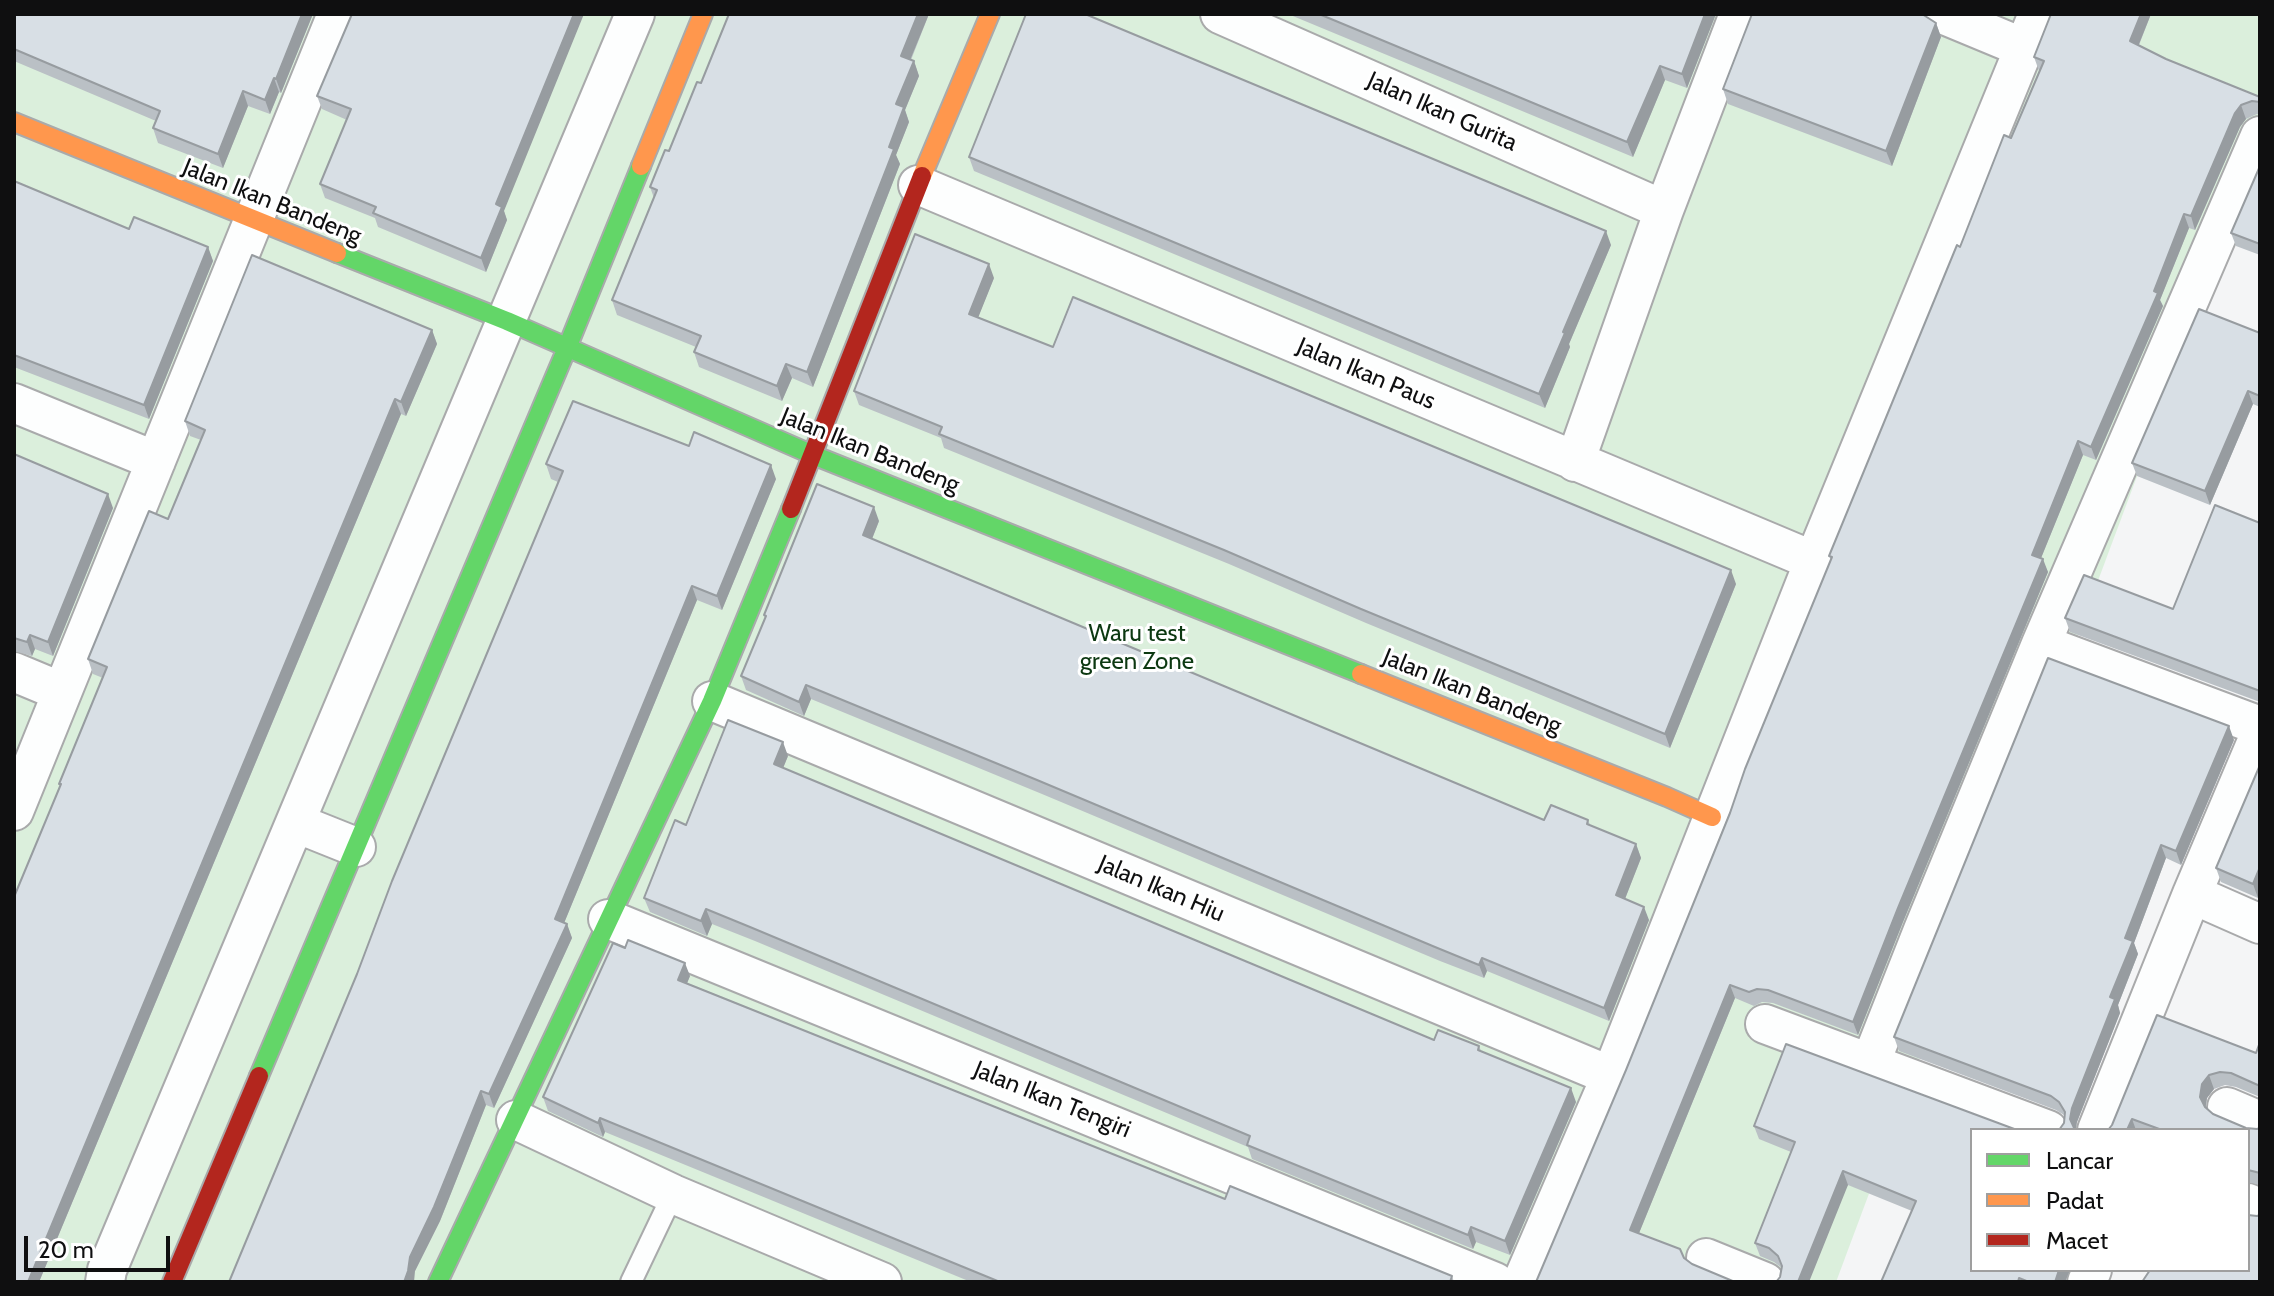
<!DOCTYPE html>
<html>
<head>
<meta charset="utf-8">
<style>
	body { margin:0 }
	#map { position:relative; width:2274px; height:1296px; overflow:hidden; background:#f4f5f6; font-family:Cabin,sans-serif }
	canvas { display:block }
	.frame { position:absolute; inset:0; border:16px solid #0f0f10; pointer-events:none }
	.legend { position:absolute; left:1970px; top:1128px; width:280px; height:144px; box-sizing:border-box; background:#fff; border:2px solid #9f9f9f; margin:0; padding:10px 14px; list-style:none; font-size:24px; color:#0f0f10 }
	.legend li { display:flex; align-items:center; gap:16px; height:40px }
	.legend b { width:40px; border:2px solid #9f9f9f }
	.scale { position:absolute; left:24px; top:1236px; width:146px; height:36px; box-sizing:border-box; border:4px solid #0f0f10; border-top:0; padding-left:10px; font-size:24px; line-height:28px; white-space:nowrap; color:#0f0f10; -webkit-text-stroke:6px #fff; paint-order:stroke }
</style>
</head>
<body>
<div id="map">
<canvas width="2274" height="1296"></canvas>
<div class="frame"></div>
<ul class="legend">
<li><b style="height:10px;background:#63d668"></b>Lancar</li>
<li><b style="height:10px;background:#ff974d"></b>Padat</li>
<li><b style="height:10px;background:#b3261e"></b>Macet</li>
</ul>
<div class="scale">20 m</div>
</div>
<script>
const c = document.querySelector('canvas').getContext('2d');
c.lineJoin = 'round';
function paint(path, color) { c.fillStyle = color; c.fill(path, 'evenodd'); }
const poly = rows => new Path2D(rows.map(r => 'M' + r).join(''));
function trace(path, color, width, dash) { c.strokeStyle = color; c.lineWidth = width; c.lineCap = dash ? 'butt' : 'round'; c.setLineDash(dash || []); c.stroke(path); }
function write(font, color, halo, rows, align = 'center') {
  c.font = font + ' Cabin,sans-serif'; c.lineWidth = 6; c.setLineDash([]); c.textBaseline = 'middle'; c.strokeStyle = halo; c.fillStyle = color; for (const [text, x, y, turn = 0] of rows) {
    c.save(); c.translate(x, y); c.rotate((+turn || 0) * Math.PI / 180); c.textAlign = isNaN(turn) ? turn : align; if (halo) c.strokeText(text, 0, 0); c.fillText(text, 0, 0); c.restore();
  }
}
paint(poly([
	[14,14,2260,14,2260,147,1836,1282,14,1282]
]), '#dbefdc');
const lane = poly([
	[631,1282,673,1194]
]);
const street = poly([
	[1220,14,1664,210],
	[1942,14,2024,48],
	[918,185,1814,561],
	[14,403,156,461],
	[1575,462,1664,210,1739,14],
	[2041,644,2260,726],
	[14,672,62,692],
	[712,701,1611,1076],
	[14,811,337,14],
	[296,823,356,847],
	[2192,894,2260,924],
	[608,919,1495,1282],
	[1765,1024,2048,1130],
	[1870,1064,1923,930,2041,644,2260,136],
	[2227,1107,2260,1121],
	[516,1120,673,1194,882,1282],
	[2097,1130,2192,894,2260,734],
	[2248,1203,2260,1208],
	[1706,1258,1765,1282],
	[105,1282,107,1270,635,14],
	[1522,1282,1611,1076,1814,561,2038,14],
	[2087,1282,2092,1270]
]);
const fast = poly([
	[337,253,507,321,813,455,1361,674],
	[259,1076,567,348,641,166],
	[438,1282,712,701,791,509]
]);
const slow = poly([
	[14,122,337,253],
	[641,166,703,14],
	[922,176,990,14],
	[1361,674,1667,797,1712,817]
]);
const jam = poly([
	[791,509,922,176],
	[172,1282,259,1076]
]);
trace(lane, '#a9aaab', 24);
trace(street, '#a9aaab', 42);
trace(fast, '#a9aaab', 22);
trace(slow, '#a9aaab', 22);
trace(jam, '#a9aaab', 22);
trace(lane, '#fdfefe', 20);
trace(street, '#fdfefe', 38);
trace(fast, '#63d668', 18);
trace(slow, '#ff974d', 18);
trace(jam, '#b3261e', 18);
paint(poly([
	[14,14,313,14,281,93,279,92,270,114,248,106,223,168,158,143,153,128,156,121,14,61],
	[352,14,504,211,507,220,486,272,378,227,375,218,325,198,320,184,347,120,322,109,317,96],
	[729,14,929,14,911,60,914,61,919,76,905,110,909,122,896,155,900,164,813,387,792,378,782,401,699,367,694,352,696,347,617,315,612,300,654,198,650,187,669,151,701,83],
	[1288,14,1716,14,1687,88,1665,80,1633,157],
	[2060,14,2151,14,2139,45,2166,59,2260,97,2260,115,2257,114,2246,119,2240,127,2195,230,2189,228,2160,300,2163,306,2096,460,2083,455,2041,558,2048,572,1903,922,1858,1035,1773,1003,1762,1002,1754,1006,1735,998,1639,1233,1684,1258,1692,1264,1536,1282,1626,1070,1831,560,1829,556,1960,247,2011,138,2039,71,2034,57],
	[1936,23,1941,37,1892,166,1728,104,1723,89],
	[969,157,1611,245,1569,344,1570,347,1545,408,974,171],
	[2260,166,2260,255,2236,246,2231,233],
	[14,181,129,229,208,247,213,261,149,419,14,367],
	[994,278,978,317,1053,347,1736,584,1670,748,1366,623,1229,564,944,448,941,438,859,405,854,391],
	[432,330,437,344,406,416,401,414,39,1282,14,1282,60,786,59,784,103,678,93,674,88,659,168,519,201,440,190,436,185,421],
	[2260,333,2260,407,2253,404,2210,505,2137,476,2132,463],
	[14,454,113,508,53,656,35,649,32,656,14,651],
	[546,464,776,479,722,610,697,600,564,923,567,924,572,938,494,1108,486,1105,440,1221,415,1271,357,974,558,482,551,479],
	[879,521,872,539,1544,820,1588,820,1590,825,1636,844,1641,858,1625,899,1649,920,1609,1021,1487,971,1484,978,1440,961,1042,794,811,699,804,716,746,690,741,676,765,618,764,615],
	[2260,523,2260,702,2070,632,2065,618,2173,609],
	[2234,740,2181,865,2166,858,2134,943,2138,954,2118,1005,2120,1013,2077,1122,2064,1123,2064,1115,2056,1110,1899,1051,1894,1037],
	[788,756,783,768,1434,1040,1479,1046,1481,1051,1576,1102,1510,1255,1476,1242,1473,1249,1252,1159,1248,1147,755,941,712,924,707,936,650,912,644,898,686,825],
	[2260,765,2260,892,2258,898,2221,882,2216,868],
	[625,948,690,976,687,983,1225,1199,1452,1276,1454,1282,971,1282,605,1132,603,1137,548,1111,543,1097],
	[2157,1015,2256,1053,2260,1042,2260,1097,2236,1087,2225,1085,2214,1089,2207,1098,2206,1108,2213,1114,2246,1128,2257,1129,2260,1128,2260,1185,2248,1182,2248,1130,2108,1130,2112,1125],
	[1786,1044,2070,1270,2065,1282,1881,1282,1912,1211,1848,1185,1780,1277,1782,1268,1774,1262,1760,1256,1755,1243,1791,1152,1759,1139,1754,1126]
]), '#bac0c5');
paint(poly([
	[302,14,313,14,281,93,276,79],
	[574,14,584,14,504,211,507,220,486,272,481,258,496,204],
	[918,14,929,14,906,70,901,56],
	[1705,14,1716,14,1687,88,1682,74],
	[2141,14,2151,14,2135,54,2130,41],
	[1936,23,1941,37,1892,166,1886,151],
	[914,61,919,76,905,110,909,122,896,155,900,164,813,387,807,372,896,104],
	[1660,66,1665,80,1633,157,1627,142],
	[274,78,279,92,270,114,265,100],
	[243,91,248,106,223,168,218,154],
	[2241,105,2246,119,2240,127,2195,230,2191,216,2235,113],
	[2184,214,2189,228,2160,300,2163,306,2096,460,2091,447],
	[1606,231,1611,245,1569,344,1570,347,1545,408,1539,394,1563,332],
	[208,247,213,261,149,419,144,405],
	[989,264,994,278,974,328,969,314],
	[432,330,437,344,406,416,401,402],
	[786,364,792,378,782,401,777,386],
	[2248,391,2253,404,2210,505,2205,491],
	[395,399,401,414,39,1282,28,1282],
	[2078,441,2083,455,2037,568,2032,555],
	[771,465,776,479,722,610,717,596],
	[108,494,113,508,53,656,48,642],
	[874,507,879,521,868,549,863,535],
	[2043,559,2048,572,1903,922,1858,1035,1853,1022,1898,908],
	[1731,570,1736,584,1670,748,1665,734],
	[692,586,697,600,560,933,555,919],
	[30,635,35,649,32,656,27,642],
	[806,685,811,699,804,716,799,702],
	[2229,726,2234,740,2181,865,2176,851],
	[783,742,788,756,779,778,774,764],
	[1636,844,1641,858,1621,909,1616,895],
	[2161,845,2166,858,2134,943,2138,954,2118,1005,2120,1013,2077,1122,2076,1130,2074,1130,2070,1119,2072,1108,2125,938],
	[2260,867,2260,892,2258,898,2253,884],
	[1644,907,1649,920,1609,1021,1604,1008],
	[706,909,712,924,707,936,701,921],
	[567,924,572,938,494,1108,489,1094],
	[1482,958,1487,971,1484,978,1479,965],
	[685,963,690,976,683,993,678,980],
	[1730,985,1735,998,1635,1243,1630,1230],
	[2209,1075,2214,1089,2207,1098,2205,1110,2200,1097,2202,1084],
	[1571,1088,1576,1102,1510,1255,1505,1241],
	[481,1091,486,1105,440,1221,415,1271,414,1282,404,1282,410,1257],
	[600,1118,605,1132,603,1137,598,1123],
	[2132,1119,2136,1130,2127,1130],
	[1843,1171,1848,1185,1809,1282,1798,1282],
	[1471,1227,1476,1242,1473,1249,1468,1235],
	[2059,1270,2070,1270,2065,1282,2055,1282]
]), '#979ca0');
const building = poly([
	[14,14,302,14,276,79,274,78,265,100,243,91,218,154,153,128,160,111,14,49,14,14],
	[352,14,574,14,496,204,502,207,481,258,373,213,376,207,320,184,351,109,317,96,352,14],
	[729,14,918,14,901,56,914,61,896,104,904,107,889,147,894,149,807,372,786,364,777,386,694,352,701,336,612,300,657,190,650,187,665,150,669,151,697,82,701,83,729,14],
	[1026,14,1085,14,1606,231,1563,332,1565,333,1539,394,969,157,1026,14],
	[1319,14,1705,14,1682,74,1660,66,1627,142,1319,14],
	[1752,14,1922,14,1936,23,1886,151,1723,89,1752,14],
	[2051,14,2141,14,2130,41,2166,59,2260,97,2260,102,2252,101,2241,105,2235,113,2191,216,2184,214,2154,291,2158,293,2091,447,2078,441,2032,555,2043,559,1898,908,1853,1022,1768,990,1757,989,1749,992,1730,985,1630,1230,1680,1249,1684,1258,1692,1264,1735,1282,1536,1282,1626,1070,1730,813,1745,769,1832,557,1829,556,1957,245,1960,247,2004,135,2011,138,2044,61,2034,57,2051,14],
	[2260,166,2260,244,2231,233,2260,166],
	[14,181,129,229,134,217,208,247,144,405,14,355,14,181],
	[915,234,989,264,969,314,1053,347,1073,297,1731,570,1665,734,1361,609,1224,550,939,434,942,427,854,391,915,234],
	[252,255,432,330,401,402,395,399,28,1282,14,1282,14,897,61,784,59,784,107,667,88,659,149,511,168,519,205,430,185,421,252,255],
	[2199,309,2260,333,2260,396,2248,391,2205,491,2132,463,2199,309],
	[573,401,689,446,694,432,771,465,717,596,692,586,555,919,567,924,489,1094,481,1091,434,1207,410,1257,408,1271,404,1282,229,1282,357,974,392,881,563,471,546,464,573,401],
	[14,454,108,494,48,642,30,635,27,642,14,638,14,454],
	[817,484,874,507,863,535,1544,820,1551,805,1588,820,1587,824,1636,844,1616,895,1644,907,1604,1008,1482,958,1479,965,1435,947,1037,780,806,685,799,702,741,676,766,616,764,615,817,484],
	[2215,505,2260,523,2260,691,2065,618,2084,575,2173,609,2215,505],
	[2048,658,2229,726,2176,851,2161,845,2125,938,2133,941,2110,997,2115,999,2072,1108,2070,1119,2075,1130,2059,1130,2064,1123,2065,1112,2059,1102,2051,1096,1894,1037,2048,658],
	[728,720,783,742,774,764,1434,1040,1438,1030,1479,1046,1478,1050,1571,1088,1505,1241,1471,1227,1468,1235,1247,1145,1250,1136,750,927,706,909,701,921,644,898,675,820,686,825,728,720],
	[2260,765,2260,867,2253,884,2216,868,2260,765],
	[628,940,685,963,678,980,1225,1199,1230,1186,1452,1276,1450,1282,1000,1282,600,1118,598,1123,543,1097,613,943,625,948,628,940],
	[2157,1015,2256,1053,2260,1042,2260,1086,2231,1073,2220,1072,2209,1075,2202,1084,2200,1097,2205,1107,2213,1114,2246,1128,2257,1129,2260,1128,2260,1173,2248,1170,2248,1130,2162,1130,2132,1119,2127,1130,2108,1130,2112,1125,2157,1015],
	[1786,1044,2017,1130,1972,1130,1972,1270,2059,1270,2055,1282,2029,1282,2019,1278,2018,1282,1881,1282,1916,1201,1843,1171,1798,1282,1776,1282,1780,1277,1782,1266,1778,1256,1769,1248,1755,1243,1795,1142,1754,1126,1786,1044],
	[2248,1215,2257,1216,2260,1215,2260,1282,2142,1282,2150,1270,2248,1270,2248,1215]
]);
paint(building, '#d8dfe5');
trace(building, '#979ca0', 2);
write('24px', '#0f0f10', '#fff', [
	["Jalan Ikan Gurita",1442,112,24],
	["Jalan Ikan Bandeng",272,202,22],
	["Jalan Ikan Paus",1366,374,23],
	["Jalan Ikan Bandeng",870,451,22],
	["Jalan Ikan Bandeng",1472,692,22],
	["Jalan Ikan Hiu",1161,889,23],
	["Jalan Ikan Tengiri",1052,1100,22]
]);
write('24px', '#0c3811', '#fff', [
	["Waru test",1137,634],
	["green Zone",1137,662]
]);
</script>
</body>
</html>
